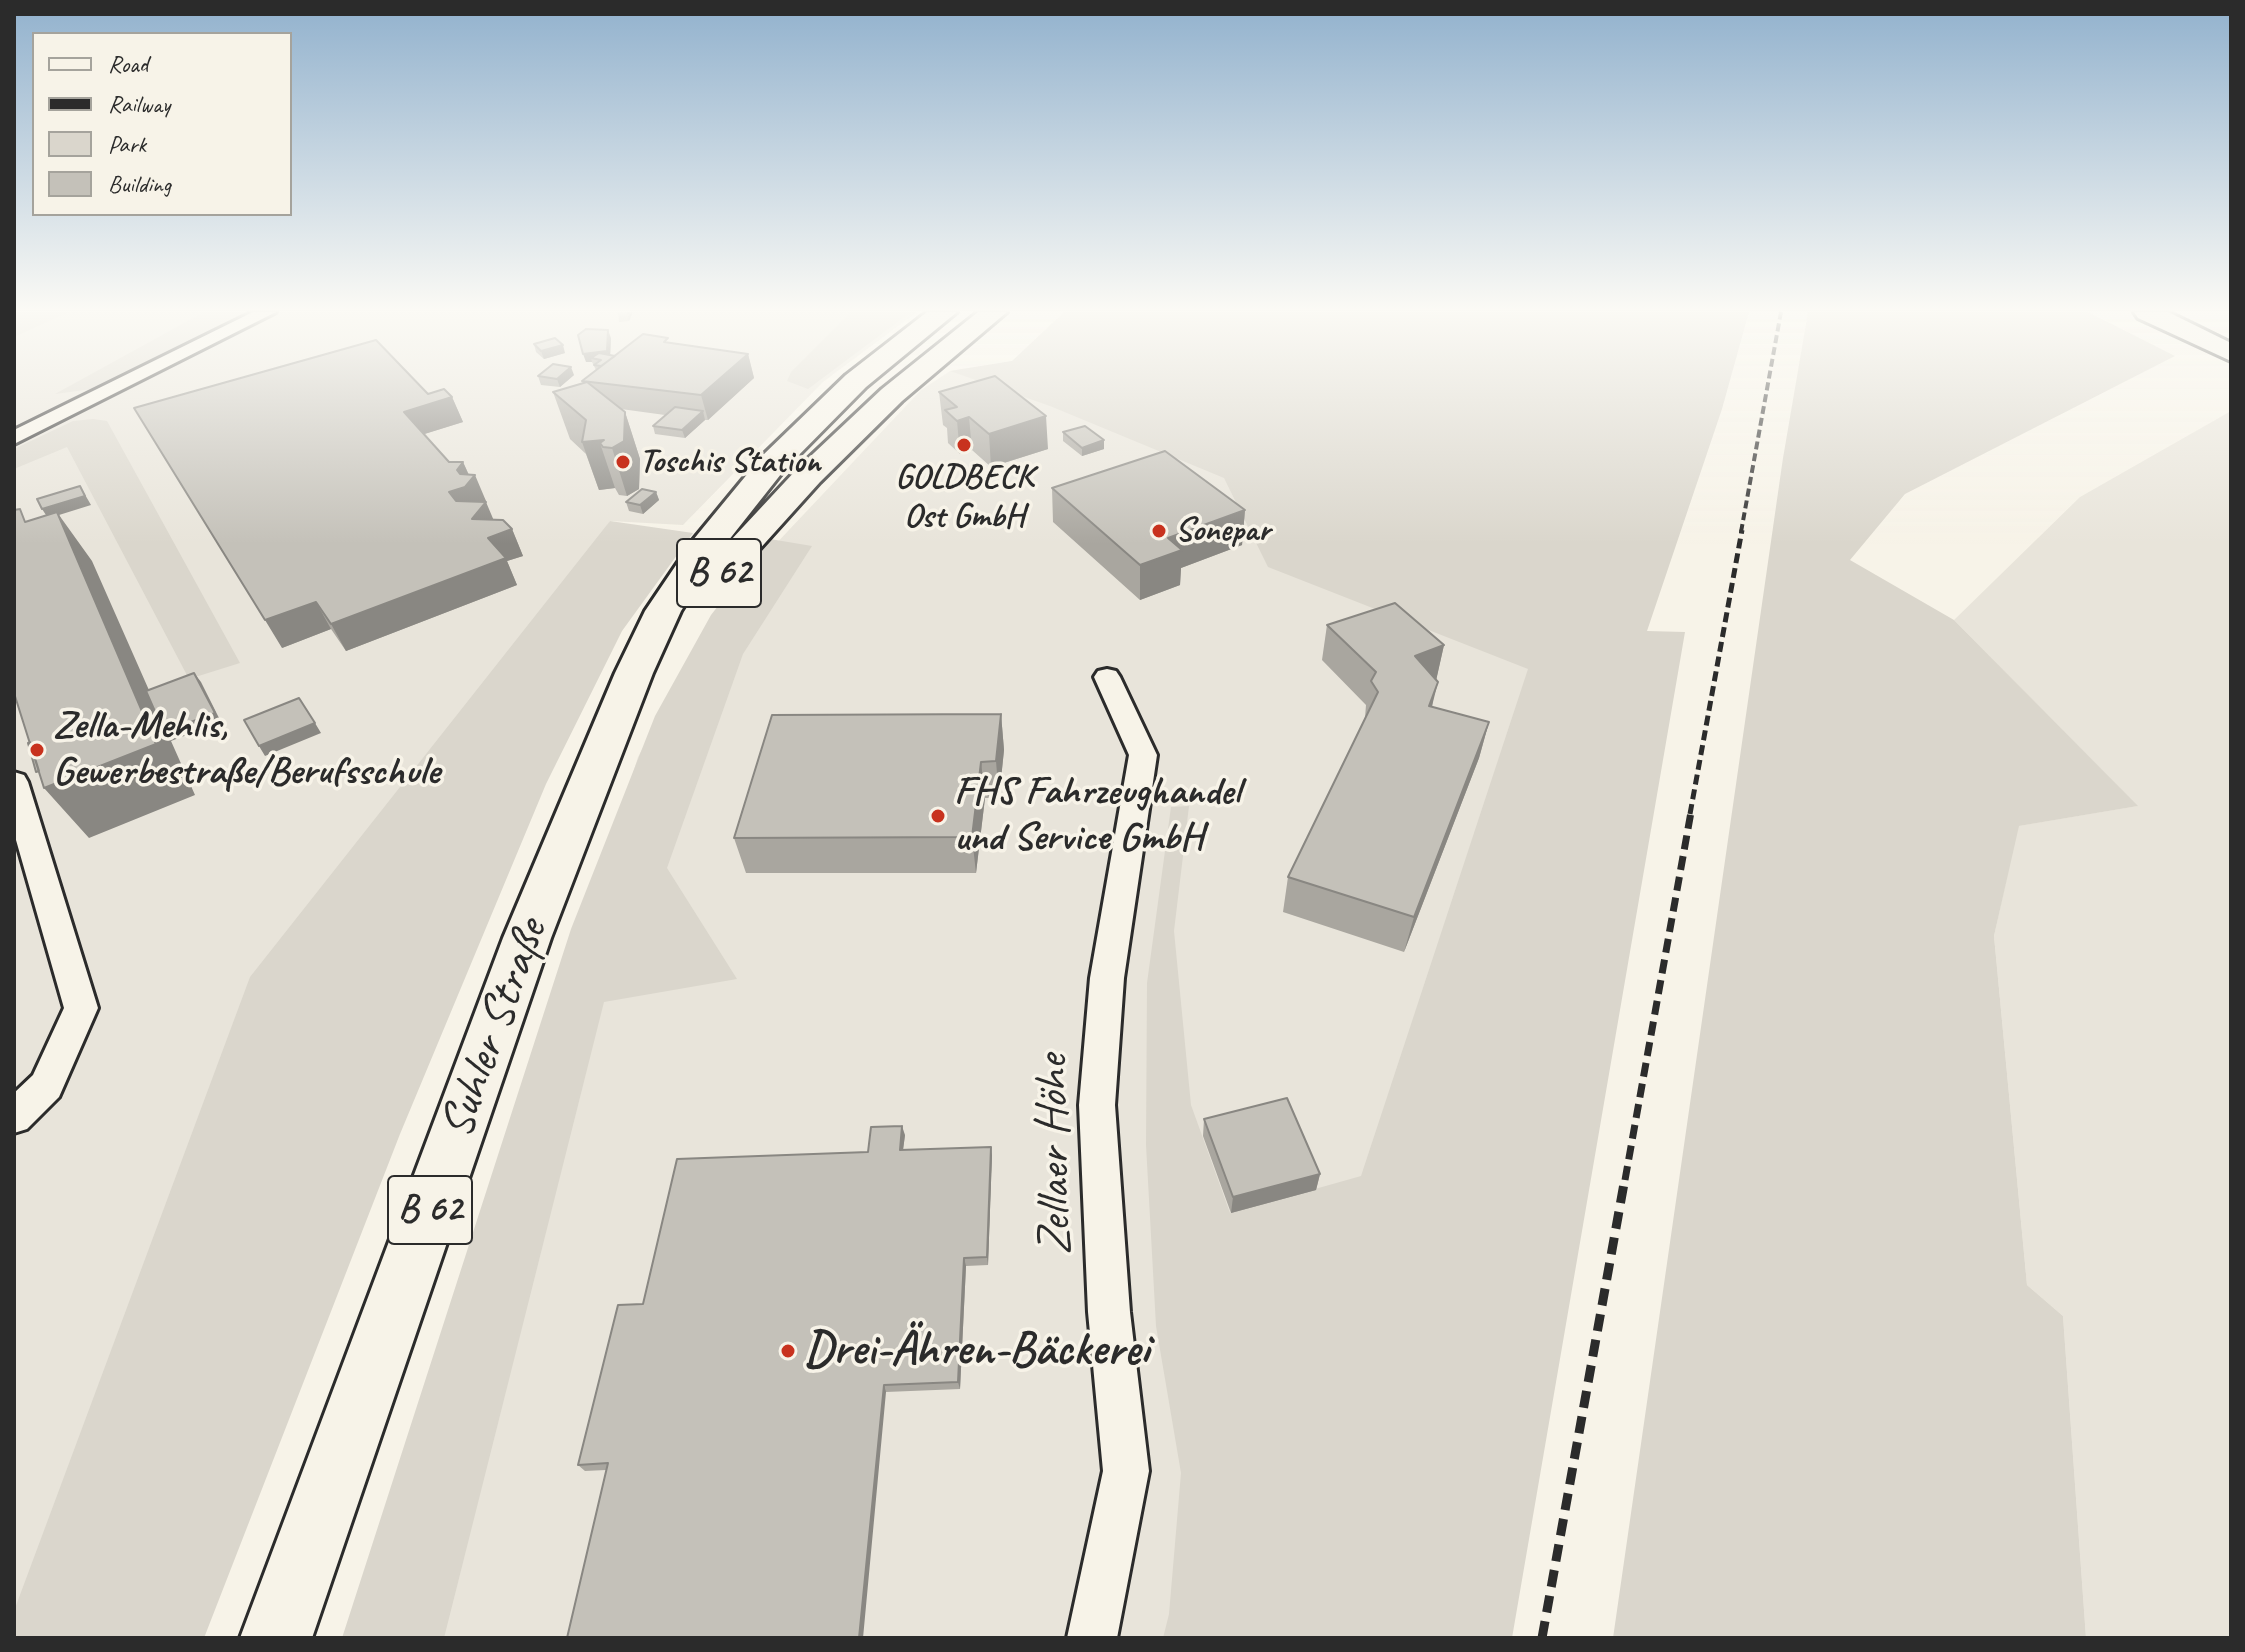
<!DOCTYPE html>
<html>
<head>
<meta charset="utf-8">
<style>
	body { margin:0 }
	#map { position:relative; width:2245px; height:1652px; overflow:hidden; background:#f7f3e8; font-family:Caveat,sans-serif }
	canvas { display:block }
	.frame { position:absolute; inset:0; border:16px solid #2b2b2b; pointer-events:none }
	.legend { position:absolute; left:32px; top:32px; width:260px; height:184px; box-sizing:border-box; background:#f7f3e8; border:2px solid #a5a39c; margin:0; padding:10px 14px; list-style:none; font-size:24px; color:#2b2b2b }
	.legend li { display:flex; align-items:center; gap:16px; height:40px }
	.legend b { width:40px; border:2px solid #a5a39c }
</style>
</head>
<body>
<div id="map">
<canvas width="2245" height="1652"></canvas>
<div class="frame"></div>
<ul class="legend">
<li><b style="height:10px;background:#f7f3e8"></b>Road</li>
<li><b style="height:10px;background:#2b2b2b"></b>Railway</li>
<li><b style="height:22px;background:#dad6cc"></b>Park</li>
<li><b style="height:22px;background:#c4c1b9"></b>Building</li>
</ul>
</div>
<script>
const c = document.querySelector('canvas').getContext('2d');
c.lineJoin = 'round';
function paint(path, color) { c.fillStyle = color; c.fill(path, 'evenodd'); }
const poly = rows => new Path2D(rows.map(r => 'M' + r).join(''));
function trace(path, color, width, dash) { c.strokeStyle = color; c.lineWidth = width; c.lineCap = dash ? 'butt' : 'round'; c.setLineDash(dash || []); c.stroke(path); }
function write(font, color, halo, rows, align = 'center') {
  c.font = font + ' Caveat,sans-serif'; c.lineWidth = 7; c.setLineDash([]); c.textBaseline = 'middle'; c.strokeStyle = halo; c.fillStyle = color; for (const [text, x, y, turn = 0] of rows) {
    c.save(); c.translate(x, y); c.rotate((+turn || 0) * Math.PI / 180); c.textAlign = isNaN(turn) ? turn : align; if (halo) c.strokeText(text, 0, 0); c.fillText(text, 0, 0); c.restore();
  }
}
paint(poly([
	[14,312,917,312,823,382,683,525,610,521,14,1611],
	[1012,361,1647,631,1248,1638,363,1638,638,757,721,602,921,390,950,371],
	[2231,411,2231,1638,2086,1638,2063,1316,2027,1285,1994,936,2018,826,2137,806,1954,620,2080,497]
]), '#e8e4da');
paint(poly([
	[14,312,69,312,14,337],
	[204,312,247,312,92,389,55,394],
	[851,312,911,312,808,389,787,381,791,372],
	[1064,312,1749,312,1722,409,1647,631,1685,632,1512,1638,1163,1638,1169,1614,1181,1473,1156,1326,1146,1145,1147,983,1171,807,1189,806,1174,931,1191,1105,1230,1213,1361,1176,1528,669,1268,567,1224,478,1050,406,950,371,1012,361],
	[1808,312,2088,312,2175,356,1905,494,1850,560,1954,620,2138,806,2019,826,1994,936,2027,1285,2063,1316,2086,1638,1613,1638,1783,458],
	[93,419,107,421,240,663,189,679,67,447,14,469,14,449,73,421],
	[610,521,693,533,622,631,546,784,400,1134,204,1638,14,1638,14,1611,250,977],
	[770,539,812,546,743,654,667,868,737,979,604,1002,444,1638,342,1638,571,929,655,716,711,615]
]), '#dad6cc');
const street = poly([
	[253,312,276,312,14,444,14,430,253,312],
	[1107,669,1116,671,1120,677,1157,755,1124,978,1115,1105,1130,1312,1149,1471,1117,1638,1067,1638,1103,1471,1088,1312,1079,1105,1090,978,1129,755,1094,677,1098,671,1107,669],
	[14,772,24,775,28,782,98,1008,59,1097,27,1129,14,1133,14,1093,33,1075,64,1008,14,833,14,772]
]);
const primary = poly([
	[927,312,957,312,866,387,785,469,717,555,798,468,882,389,978,312,1007,312,902,401,820,482,738,573,726,576,714,573,709,567,681,611,653,673,551,938,312,1638,240,1638,503,938,615,673,645,611,693,540,763,455,846,375,927,312]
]);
const highway = poly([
	[2134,312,2168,312,2231,343,2231,361,2138,318,2134,312]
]);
trace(street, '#2b2b2b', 6);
trace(primary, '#2b2b2b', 6);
trace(highway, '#2b2b2b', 6);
paint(street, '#f7f3e8');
paint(primary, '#f7f3e8');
paint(highway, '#f7f3e8');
trace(poly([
	[1741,532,1781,312]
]), '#2b2b2b', 4, [8, 4]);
trace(poly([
	[1690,814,1742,530]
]), '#2b2b2b', 5, [10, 5]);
trace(poly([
	[1625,1180,1691,812]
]), '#2b2b2b', 7, [14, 7]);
trace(poly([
	[1542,1638,1625,1178]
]), '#2b2b2b', 9, [17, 9]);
paint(poly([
	[618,312,632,312,632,314,629,321,619,322],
	[611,338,610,355,615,356,670,343,748,354,754,378,708,420,705,420,685,438,655,434,653,426,665,415,621,409,625,412,640,459,639,489,627,496,619,495,615,488,599,490,586,454,570,439,553,392,583,383,582,381,596,370,592,362,586,362],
	[534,344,565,353,544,359,536,352],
	[574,375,560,387,541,385,538,376],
	[939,392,1048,449,991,467,972,450,960,454,948,443,947,428,943,425],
	[428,394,452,397,463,422,424,434,449,462,463,462,469,475,486,501,485,502,493,520,512,529,523,556,507,561,517,585,346,651,331,629,282,648],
	[1063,432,1104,440,1104,449,1082,456,1063,441],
	[1052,488,1245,510,1242,545,1181,568,1180,585,1140,600,1053,522],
	[656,492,659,500,643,514,629,511,626,502],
	[1327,625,1444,645,1436,680,1432,707,1489,722,1479,758,1404,952,1283,912,1288,877,1365,718,1366,705,1322,660],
	[1001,714,1004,750,999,798,985,798,976,873,746,873,734,838],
	[1204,1119,1320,1174,1316,1190,1231,1213,1203,1136],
	[905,1135,903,1149,992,1155,988,1265,966,1266,960,1389,886,1392,606,1470,585,1471,578,1465,643,1304,868,1152]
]), '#a9a69f');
paint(poly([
	[627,312,632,312,632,314,629,321],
	[608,330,611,338,610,359,591,358,592,362,586,362,583,354],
	[563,345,565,353,544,359,541,351],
	[748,354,754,378,708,420,701,395],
	[571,367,574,375,560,387,557,379],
	[452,397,463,422,415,437,404,412],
	[703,411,705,420,685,438,682,430],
	[625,412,640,459,639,489,627,496,612,448],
	[1046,416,1048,449,991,467,989,434],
	[969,417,972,450,960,454,957,421],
	[604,440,600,443,615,488,599,490,582,442],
	[1104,440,1104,449,1082,456,1082,448],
	[463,462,471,480,475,475,486,501,476,513,461,518,449,492,457,470],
	[80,486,91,505,59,515,92,561,167,731,194,673,201,682,221,722,171,741,195,795,89,838,44,788,48,518,42,509],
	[656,492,659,500,643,514,640,505],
	[486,502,497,528,512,529,523,556,507,561,517,585,346,651,331,624,472,519],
	[1245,510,1242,545,1181,568,1180,585,1140,600,1140,565,1168,538],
	[316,602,331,629,282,648,265,620],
	[1444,645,1436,681,1415,656],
	[1438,682,1429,718,1429,706],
	[1001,714,1004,750,999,798,996,761],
	[1489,722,1479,758,1404,952,1414,917],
	[315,723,321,733,265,756,259,746],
	[981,762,985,798,976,873,972,837],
	[902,1126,905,1135,902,1158,900,1150],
	[991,1147,992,1155,988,1265,987,1257],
	[1320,1174,1316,1190,1231,1213,1233,1197],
	[964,1258,966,1266,960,1389,958,1382],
	[884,1385,886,1392,863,1638,859,1638]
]), '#898782');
const building = poly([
	[586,329,608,330,607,351,583,354,578,335,586,329],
	[643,334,668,338,664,342,748,354,701,395,582,381,643,334],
	[555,338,563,345,541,351,534,344,555,338],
	[376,340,428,394,444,389,452,397,404,412,449,462,463,462,457,470,460,474,475,475,465,487,449,492,456,501,486,502,472,519,503,520,512,529,488,538,506,558,331,624,316,602,265,620,134,408,376,340],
	[599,353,615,356,601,366,594,365,601,360,591,358,599,353],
	[553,364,571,367,557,379,538,376,553,364],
	[995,376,1046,416,989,434,969,417,957,421,945,410,957,407,939,392,995,376],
	[587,382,625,412,624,441,612,448,603,447,600,443,604,440,582,442,586,420,553,392,587,382],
	[675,407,703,411,682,430,653,426,675,407],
	[1085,426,1104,440,1082,448,1063,432,1085,426],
	[1165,451,1245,510,1168,538,1182,550,1140,565,1052,488,1165,451],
	[80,486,85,496,42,509,37,499,80,486],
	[642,489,656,492,640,505,626,502,642,489],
	[20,509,25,522,57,512,156,744,44,788,14,693,14,510,20,509],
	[1395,603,1444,645,1415,656,1438,682,1429,706,1489,722,1414,917,1288,877,1378,692,1371,681,1376,672,1327,625,1395,603],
	[194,673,215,713,164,732,146,691,194,673],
	[299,698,315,723,259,746,244,720,299,698],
	[1001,714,996,761,981,762,972,837,734,838,772,715,1001,714],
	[30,742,39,771,36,772,28,743,30,742],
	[1287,1098,1320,1174,1233,1197,1204,1119,1287,1098],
	[902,1126,900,1150,991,1147,987,1257,964,1258,958,1382,884,1385,859,1638,567,1638,608,1463,578,1465,618,1305,643,1304,677,1159,868,1152,871,1127,902,1126]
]);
paint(building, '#c4c1b9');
trace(building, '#898782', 2);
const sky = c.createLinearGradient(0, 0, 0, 544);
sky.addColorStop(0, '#91b1cd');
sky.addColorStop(0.57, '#fbfaf5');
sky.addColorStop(1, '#fbfaf500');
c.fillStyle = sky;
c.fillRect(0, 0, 2245, 544);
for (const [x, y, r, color] of [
	[964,445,8,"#c8321e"],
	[623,462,8,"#c8321e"],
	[1159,531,8,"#c8321e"],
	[37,750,8,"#c8321e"],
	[938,816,8,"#c8321e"],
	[788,1351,8,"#c8321e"]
]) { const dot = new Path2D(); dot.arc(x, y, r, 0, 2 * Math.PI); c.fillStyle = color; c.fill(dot); trace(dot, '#f7f3e8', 3); }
write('bold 34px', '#2b2b2b', '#f7f3e8', [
	["Toschis Station",639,462],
	["GOLDBECK",964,478,"center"],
	["Ost GmbH",964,517,"center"],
	["Sonepar",1175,531]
], 'left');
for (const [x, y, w] of [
	[719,573,84],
	[430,1210,84]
]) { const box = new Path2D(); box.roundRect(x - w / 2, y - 34, w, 68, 6); c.fillStyle = '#f7f3e8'; c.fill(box); trace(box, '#2b2b2b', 2); }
write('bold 38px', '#2b2b2b', null, [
	["B 62",719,573],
	["B 62",430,1210]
]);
write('bold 40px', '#2b2b2b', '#f7f3e8', [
	["Zella-Mehlis,",53,727],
	["Gewerbestraße/Berufsschule",53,773],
	["FHS Fahrzeughandel",954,793],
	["und Service GmbH",954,839]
], 'left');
write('48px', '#2b2b2b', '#f7f3e8', [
	["Suhler Straße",495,1029,-70],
	["Zellaer Höhe",1055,1155,-91]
]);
write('bold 48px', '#2b2b2b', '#f7f3e8', [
	["Drei-Ähren-Bäckerei",804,1351]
], 'left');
</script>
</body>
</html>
